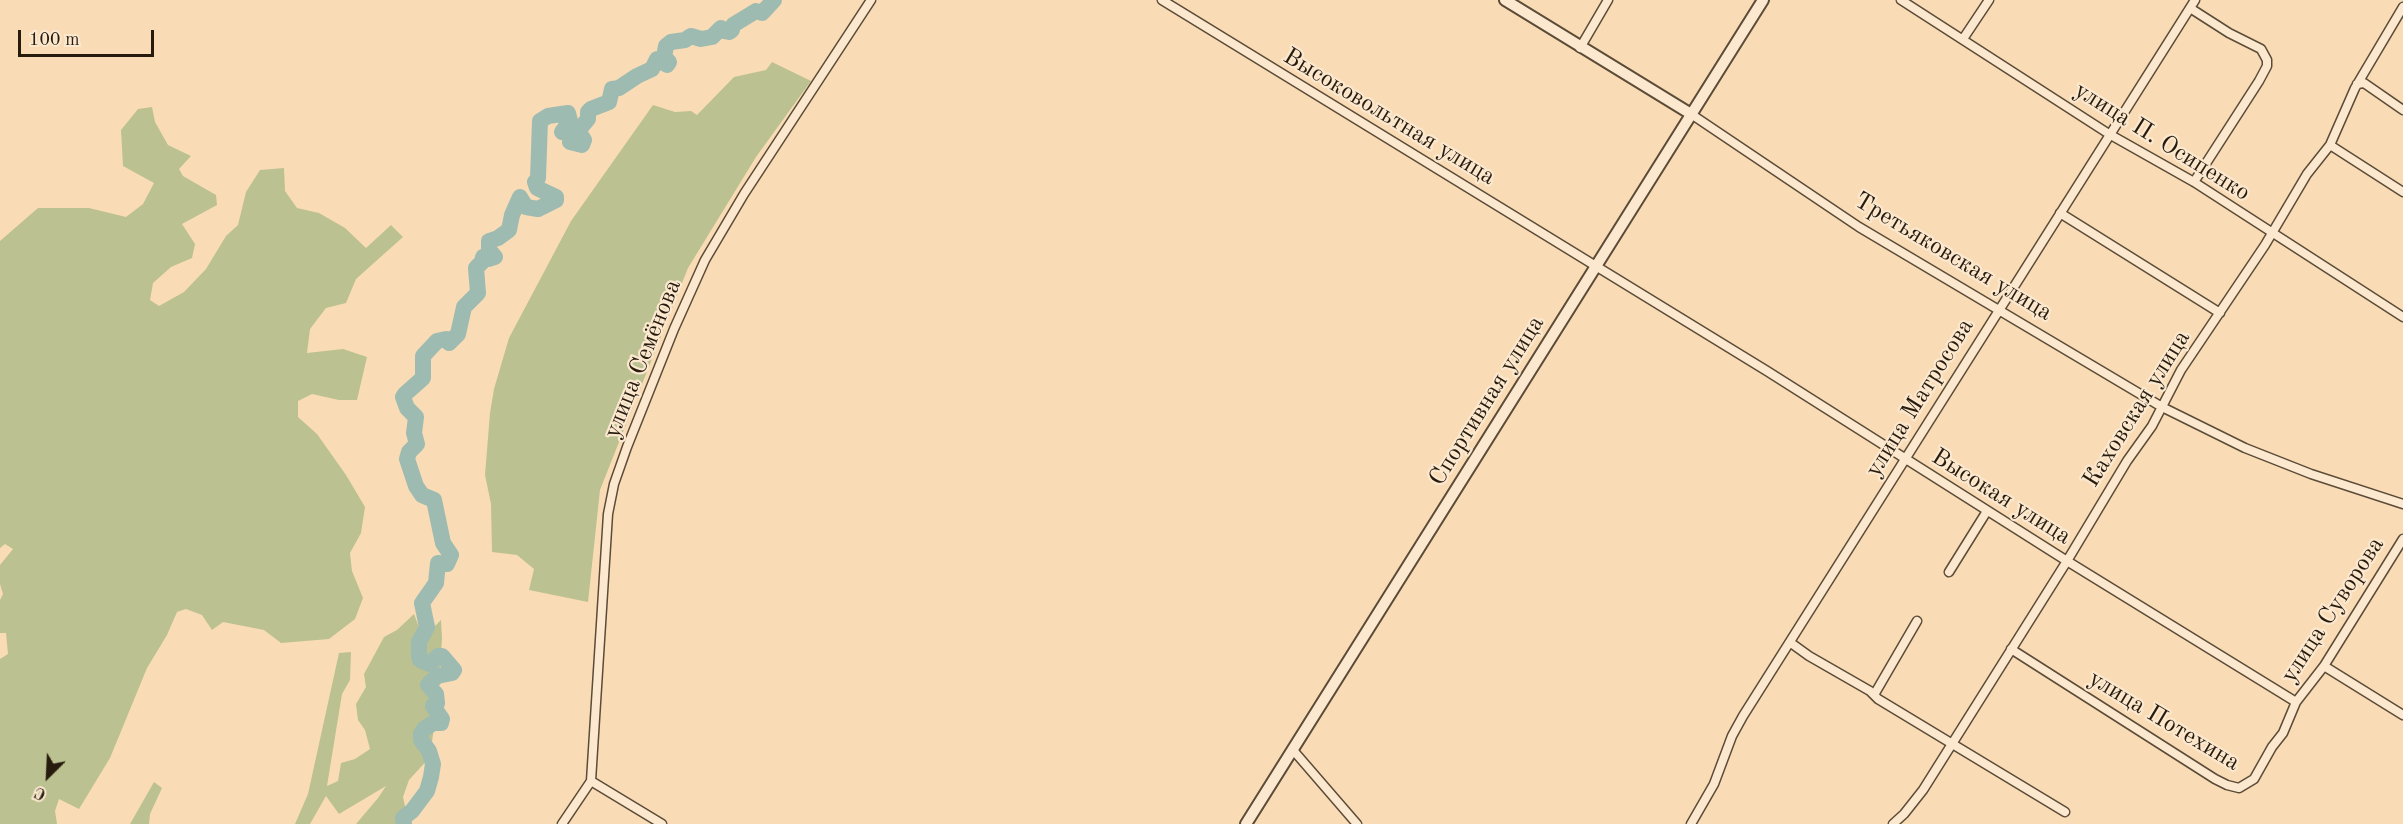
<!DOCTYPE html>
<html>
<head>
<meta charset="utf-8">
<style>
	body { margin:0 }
	#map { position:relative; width:2403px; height:824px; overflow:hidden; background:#f9dcb5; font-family:"Old Standard TT",serif }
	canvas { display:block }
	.north { position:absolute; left:18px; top:746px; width:60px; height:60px; -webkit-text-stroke:4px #fbe8cf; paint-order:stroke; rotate:204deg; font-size:16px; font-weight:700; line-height:24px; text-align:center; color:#261b0d }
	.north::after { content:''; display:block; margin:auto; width:21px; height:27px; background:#261b0d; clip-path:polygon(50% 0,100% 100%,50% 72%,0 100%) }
	.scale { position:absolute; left:18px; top:30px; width:136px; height:27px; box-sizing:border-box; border:3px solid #261b0d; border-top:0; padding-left:8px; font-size:18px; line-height:21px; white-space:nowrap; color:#261b0d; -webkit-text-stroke:4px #fbe8cf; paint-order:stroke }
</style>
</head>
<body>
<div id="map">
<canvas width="2403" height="824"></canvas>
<div class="north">С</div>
<div class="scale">100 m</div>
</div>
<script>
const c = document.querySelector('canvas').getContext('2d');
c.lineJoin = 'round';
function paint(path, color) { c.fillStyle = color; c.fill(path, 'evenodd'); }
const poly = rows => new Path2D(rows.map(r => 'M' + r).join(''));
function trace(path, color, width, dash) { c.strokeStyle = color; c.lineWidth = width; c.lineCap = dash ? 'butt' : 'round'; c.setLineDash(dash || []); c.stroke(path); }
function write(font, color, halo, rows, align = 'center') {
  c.font = font + ' "Old Standard TT",serif'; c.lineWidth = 4.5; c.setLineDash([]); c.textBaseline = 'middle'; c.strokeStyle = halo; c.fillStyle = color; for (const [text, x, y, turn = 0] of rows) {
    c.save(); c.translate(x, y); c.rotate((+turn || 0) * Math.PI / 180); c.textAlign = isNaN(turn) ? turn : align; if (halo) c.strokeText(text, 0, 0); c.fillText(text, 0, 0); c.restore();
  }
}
paint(poly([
	[772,62,811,81,756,157,688,268,600,490,588,602,529,590,534,569,517,555,492,552,491,504,485,475,490,413,494,389,509,338,571,221,653,105,675,112,691,111,697,115,734,77,766,70],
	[152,107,155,122,168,145,191,156,179,169,183,176,216,195,217,205,182,224,195,244,192,258,171,267,153,283,150,300,159,306,184,292,206,269,226,236,238,225,246,192,260,170,284,168,285,191,297,208,319,213,345,228,366,248,391,225,403,237,356,279,346,303,326,308,310,329,307,353,343,349,367,357,357,400,339,400,312,394,298,401,298,417,317,434,346,475,365,507,361,533,350,553,352,571,363,598,355,619,329,639,281,643,264,630,223,622,212,630,202,615,186,609,177,612,167,635,147,668,110,758,79,809,59,799,55,811,57,824,0,824,0,659,8,654,6,633,0,633,0,600,3,594,0,584,0,565,13,549,5,544,0,548,0,241,38,208,89,208,126,217,143,204,154,183,123,166,121,130,138,109],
	[414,614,423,638,441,620,442,638,438,697,430,757,409,780,403,797,409,824,356,824,378,798,386,786,339,814,326,796,310,824,295,824,308,794,339,653,351,652,350,680,342,694,327,786,338,781,341,763,355,759,370,749,365,730,358,720,356,704,366,687,364,674,384,637,397,630],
	[154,782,162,788,150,814,149,824,130,824]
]), '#bbc190');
trace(poly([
	[404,824,403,818,412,811,427,791,431,777,433,764,429,751,421,740,421,734,424,729,433,723,441,723,442,719,433,706,437,703,436,694,428,685,437,676,452,673,454,670,442,656,438,656,429,664,420,660,419,656,419,642,427,627,422,603,436,583,438,563,447,564,451,555,443,543,434,500,422,495,416,486,407,459,409,452,417,444,414,433,416,417,407,408,403,397,405,394,423,378,423,356,437,341,446,339,449,343,458,334,464,307,478,293,476,268,482,262,483,257,489,259,495,257,489,250,489,241,498,238,509,230,512,215,520,197,526,207,538,209,556,200,556,197,537,188,535,182,538,178,540,121,548,116,568,113,570,121,562,132,573,132,570,142,582,145,584,140,578,131,588,119,588,112,591,109,609,102,612,89,619,88,637,76,652,69,657,59,667,65,669,62,664,57,666,46,671,42,685,40,691,36,701,39,712,37,721,28,724,31,729,32,732,30,733,25,756,11,762,13,774,0]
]), '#9ebbb1', 16);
const minor = poly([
	[1162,0,1767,371,2067,561,2296,702],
	[1901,0,2109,134,2194,182,2403,317],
	[2190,8,2229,33,2261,49,2267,60,2267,66,2259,81,2194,182],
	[1963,39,1989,0],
	[1580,48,1608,0],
	[2357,84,2364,83,2403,110],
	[1691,114,1859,227,2162,407,2245,448,2311,474,2403,504],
	[2330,145,2403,192],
	[2060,213,2220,313],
	[1949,572,1987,511],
	[1791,643,1809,656,1870,691,1878,699,2065,812],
	[2011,649,2215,779,2227,785,2239,788,2254,779,2272,747,2283,733,2296,702,2324,666,2403,539],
	[2324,666,2403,715],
	[1874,695,1917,621],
	[1293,750,1357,824],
	[591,781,662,824],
	[562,824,591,781,608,514,614,484,627,447,674,329,705,260,744,194,871,0],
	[1691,824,1714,784,1732,736,1743,716,2195,0],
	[1893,824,1904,814,1923,790,2067,561,2127,461,2152,426,2181,370,2265,245,2307,174,2330,145,2355,88,2403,7]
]);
const tertiary = poly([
	[1505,0,1691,114],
	[1246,824,1763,0]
]);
trace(minor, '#5b4b37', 11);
trace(tertiary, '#5b4b37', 14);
trace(minor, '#fbe8cf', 8);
trace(tertiary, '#fbe8cf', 10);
write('24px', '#261b0d', '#fbe8cf', [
	["Высоковольтная улица",1389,117,31],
	["улица П. Осипенко",2162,142,32],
	["Третьяковская улица",1953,257,31],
	["улица Семёнова",643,359,-68],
	["улица Матросова",1920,398,-58],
	["Спортивная улица",1487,401,-58],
	["Каховская улица",2137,409,-58],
	["Высокая улица",2001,497,32],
	["улица Суворова",2333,610,-57],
	["улица Потехина",2164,721,31]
]);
</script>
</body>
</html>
